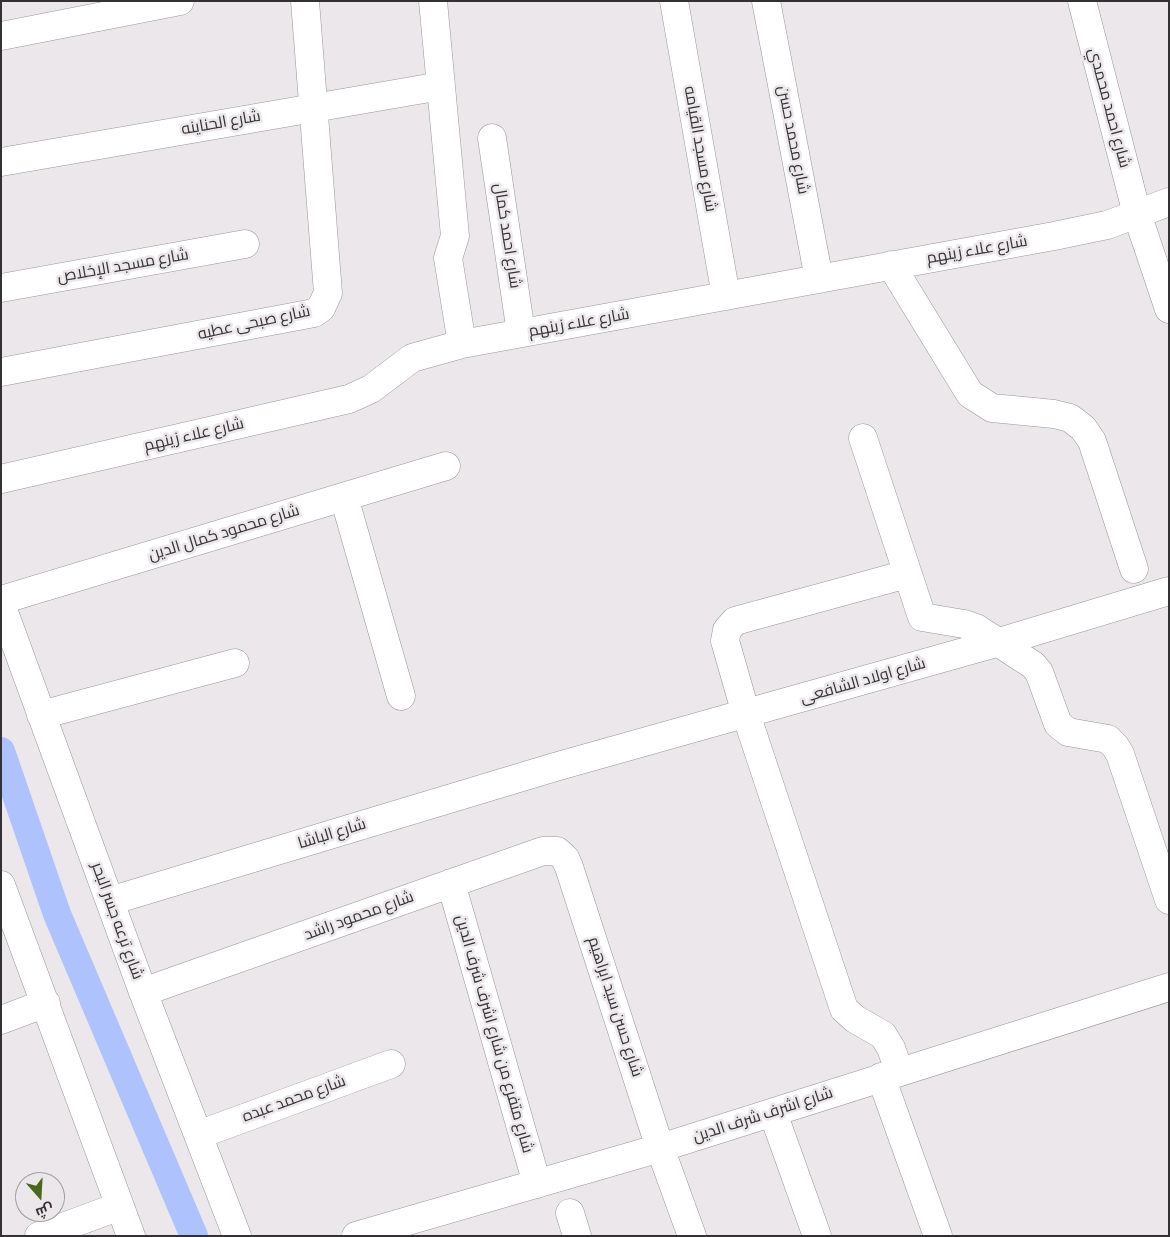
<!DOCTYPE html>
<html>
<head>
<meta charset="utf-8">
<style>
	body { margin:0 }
	#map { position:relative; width:1170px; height:1237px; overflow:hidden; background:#ebe7eb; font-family:Bitter,Cairo,serif }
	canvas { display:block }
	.frame { position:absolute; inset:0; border:2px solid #333133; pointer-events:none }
	.north { position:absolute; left:15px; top:1172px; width:50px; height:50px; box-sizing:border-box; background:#ebe7eb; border:1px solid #a19ea1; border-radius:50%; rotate:161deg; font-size:14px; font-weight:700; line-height:20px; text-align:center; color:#333133 }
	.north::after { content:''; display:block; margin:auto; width:18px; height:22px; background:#4b671a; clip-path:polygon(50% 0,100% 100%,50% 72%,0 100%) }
</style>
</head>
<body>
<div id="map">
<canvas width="1170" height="1237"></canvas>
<div class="frame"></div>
<div class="north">ش</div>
</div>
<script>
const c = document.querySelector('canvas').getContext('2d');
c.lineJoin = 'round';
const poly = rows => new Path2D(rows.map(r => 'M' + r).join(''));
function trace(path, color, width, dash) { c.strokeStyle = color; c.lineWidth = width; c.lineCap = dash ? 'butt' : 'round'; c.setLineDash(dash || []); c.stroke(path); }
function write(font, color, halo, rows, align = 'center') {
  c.font = font + ' Bitter,Cairo,serif'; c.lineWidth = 5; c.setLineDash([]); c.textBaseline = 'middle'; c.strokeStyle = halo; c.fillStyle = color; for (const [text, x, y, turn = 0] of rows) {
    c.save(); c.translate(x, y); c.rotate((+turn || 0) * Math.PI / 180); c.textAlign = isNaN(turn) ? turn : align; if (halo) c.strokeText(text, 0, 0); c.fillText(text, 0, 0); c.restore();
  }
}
trace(poly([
	[1,751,57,914,194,1236]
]), '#aec3fe', 28);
const minor = poly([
	[433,1,455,236,448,258,462,344],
	[674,1,726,296],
	[766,1,819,279],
	[1082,1,1137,214,1169,309],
	[1,36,180,1],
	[492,138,521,333],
	[1,162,441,86],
	[891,265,970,394,992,408,1054,414,1070,418,1083,428,1092,441,1134,569],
	[1,288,245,244],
	[1,372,314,313,321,308,328,293,305,1],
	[863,438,922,617,964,624,976,628,1033,665,1039,672,1058,724,1068,732,1108,739,1115,746,1120,754,1169,900],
	[1,479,349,399,371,389,412,358,462,344,1054,236,1107,225,1169,202],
	[344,497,401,696],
	[1,600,446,466],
	[1,604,143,992,237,1236],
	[41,715,235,663],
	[451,883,537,1184],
	[1,885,131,1236],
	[110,901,555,767,996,643,1169,591],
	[143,992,543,851,557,851,565,858,569,867,660,1148,692,1236],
	[1,1020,46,1003],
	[899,1071,891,1048,883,1035,855,1019,844,1009,746,714,725,641,727,630,735,621,907,574],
	[881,1077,938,1236],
	[773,1113,817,1236],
	[198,1135,391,1064],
	[570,1213,577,1236],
	[39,1236,120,1206],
	[356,1236,660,1148,1169,987]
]);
trace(minor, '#9a9699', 29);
trace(minor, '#fff', 28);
write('16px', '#333133', '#ebe7eb', [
	["شارع احمد محمدي",1109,108,75],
	["شارع الحناينه",221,123,-10],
	["شارع محمد حسن",793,140,79],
	["شارع مسجد القيامه",700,149,80],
	["شارع احمد كمال",507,236,81],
	["شارع علاء زينهم",977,250,-10],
	["شارع مسجد الإخلاص",123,266,-10],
	["شارع صبحى عطيه",254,323,-12],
	["شارع علاء زينهم",579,323,-10],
	["شارع علاء زينهم",194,435,-13],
	["شارع محمود كمال الدين",224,533,-17],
	["شارع اولاد الشافعى",863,681,-16],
	["شارع الباشا",332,834,-17],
	["شارع محمود راشد",359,916,-20],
	["شارع ترعه جسر البحر",117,921,70],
	["شارع حسن سيد ابراهيم",615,1007,72],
	["شارع متفرع من شارع اشرف شرف الدين",494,1034,74],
	["شارع محمد عبده",294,1099,-20],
	["شارع اشرف شرف الدين",763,1115,-18]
]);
</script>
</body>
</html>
